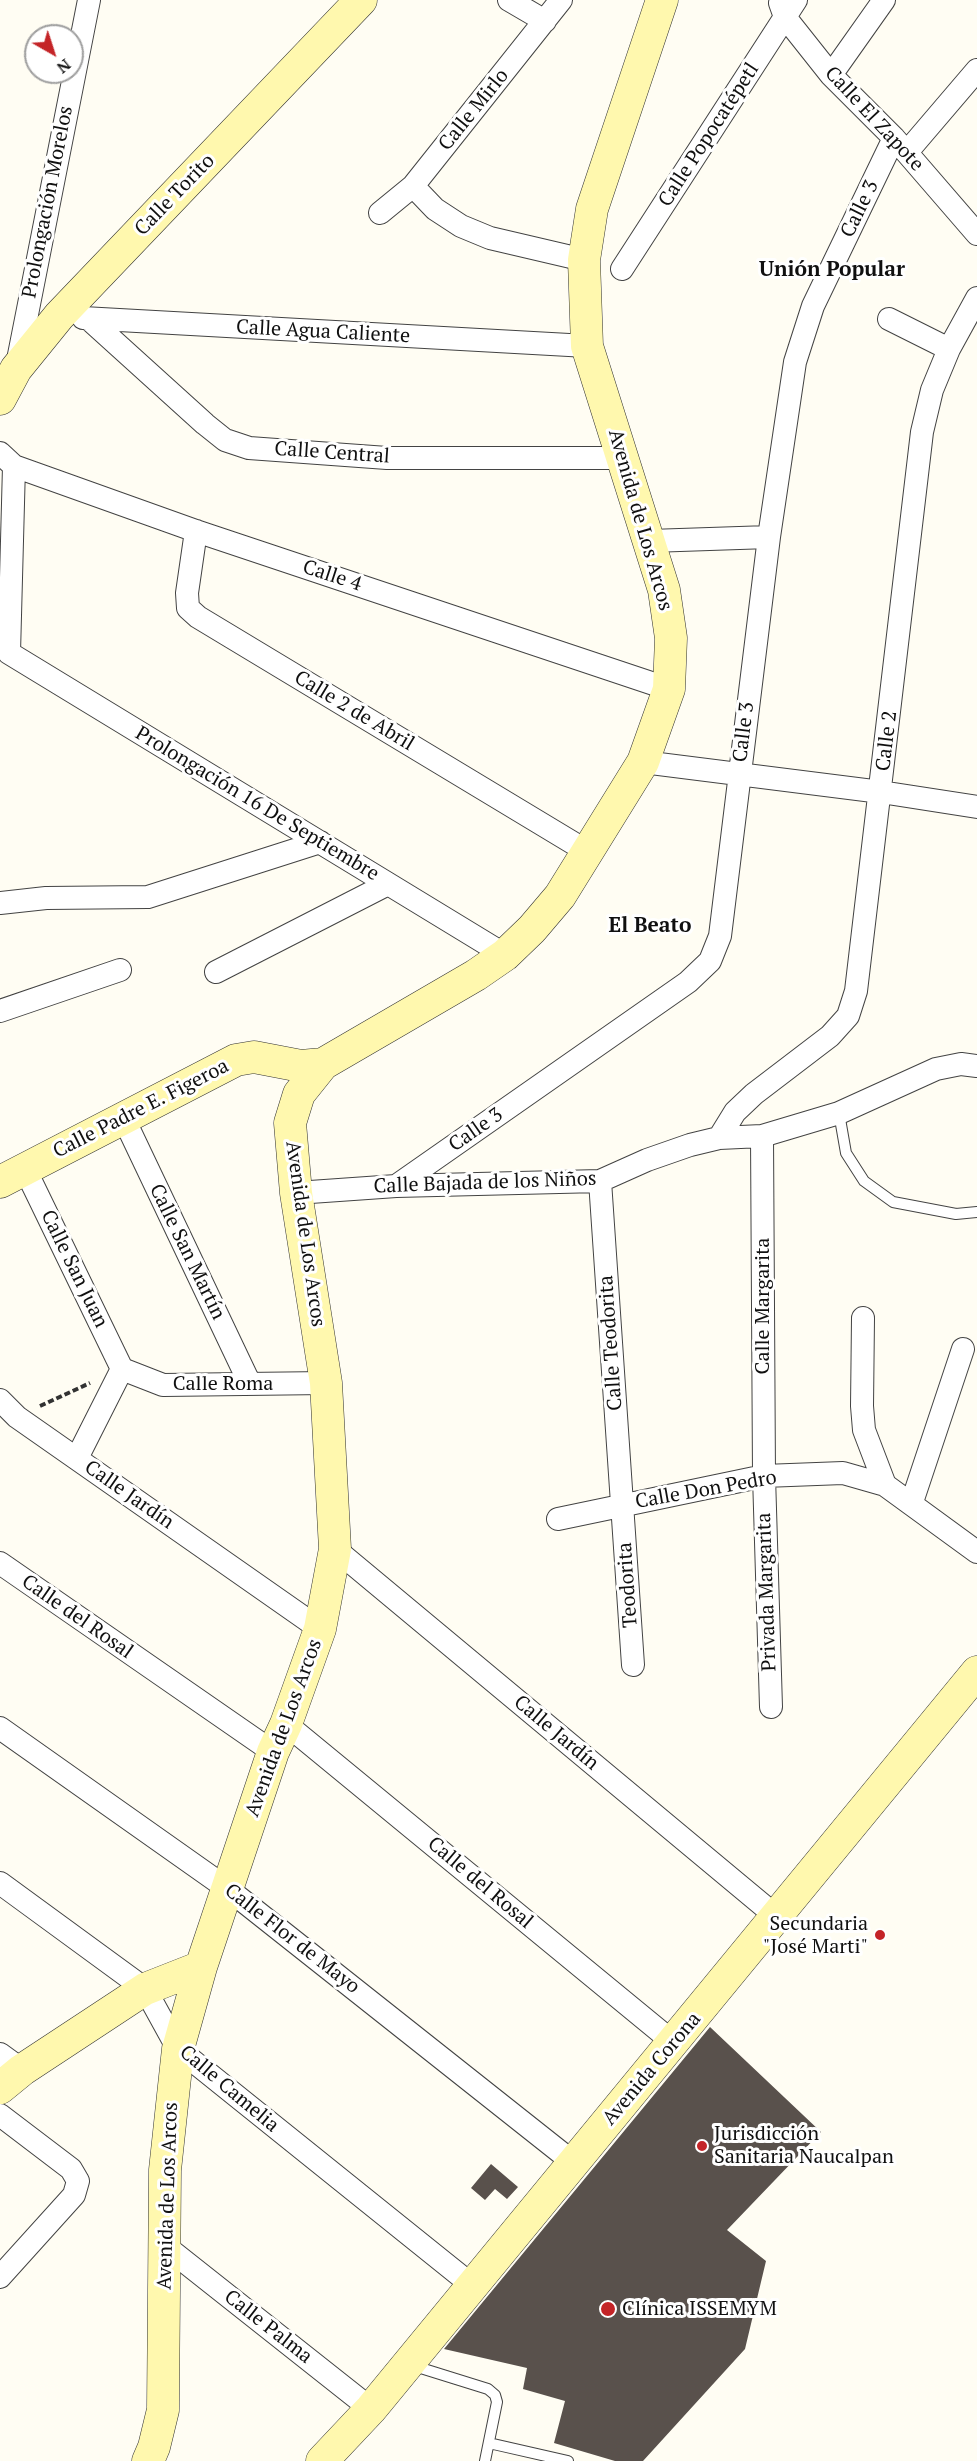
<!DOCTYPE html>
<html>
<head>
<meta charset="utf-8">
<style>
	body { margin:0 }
	#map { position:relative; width:977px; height:2461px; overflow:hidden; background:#fffdf3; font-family:"PT Serif",serif }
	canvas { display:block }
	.north { position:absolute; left:24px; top:24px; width:60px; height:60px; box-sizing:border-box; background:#fff; border:2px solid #9f9f9f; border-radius:50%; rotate:141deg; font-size:16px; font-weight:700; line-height:24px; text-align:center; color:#101010 }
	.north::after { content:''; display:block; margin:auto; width:21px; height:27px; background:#c42427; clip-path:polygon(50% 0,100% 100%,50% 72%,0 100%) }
</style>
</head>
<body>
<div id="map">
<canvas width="977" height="2461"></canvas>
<div class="north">N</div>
</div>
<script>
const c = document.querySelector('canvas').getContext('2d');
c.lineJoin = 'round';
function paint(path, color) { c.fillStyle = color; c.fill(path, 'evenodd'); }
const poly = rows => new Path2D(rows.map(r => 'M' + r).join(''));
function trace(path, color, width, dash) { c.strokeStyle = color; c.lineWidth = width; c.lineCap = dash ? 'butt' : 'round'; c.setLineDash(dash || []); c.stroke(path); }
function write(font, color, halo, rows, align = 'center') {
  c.font = font + ' "PT Serif",serif'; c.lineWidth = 6; c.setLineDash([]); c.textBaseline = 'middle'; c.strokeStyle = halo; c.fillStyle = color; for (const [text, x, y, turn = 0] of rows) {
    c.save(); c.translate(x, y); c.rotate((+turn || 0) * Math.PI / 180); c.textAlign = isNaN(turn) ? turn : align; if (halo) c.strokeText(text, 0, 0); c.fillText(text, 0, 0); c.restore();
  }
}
paint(poly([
	[710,2027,821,2132,727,2230,766,2261,745,2349,643,2461,615,2461,554,2443,565,2401,523,2389,527,2368,444,2349],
	[491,2164,518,2187,507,2199,495,2189,485,2200,471,2188]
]), '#59514c');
const lane = poly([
	[839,1113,846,1153,864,1181,893,1202,956,1214,977,1212],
	[411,2365,488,2389,495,2395,497,2402,485,2461],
	[489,2443,568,2461]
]);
const street = poly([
	[509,0,545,21],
	[780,3,785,17,831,75,894,138,977,234],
	[831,75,884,0],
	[907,152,977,70],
	[413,186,435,209,461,226,490,238,584,260],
	[380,213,413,186,561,0],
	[622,269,796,0],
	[83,318,587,346],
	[89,319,205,424,225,440,249,448,387,458,623,458],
	[889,319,949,349],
	[17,365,89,0],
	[0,453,14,466,196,531,669,689],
	[196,531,187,593,188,608,198,617,588,852],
	[650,541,769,537],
	[9,653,505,955],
	[9,653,14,466],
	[643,762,881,792,977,807],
	[0,903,46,898,148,897,320,842],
	[216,972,388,884],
	[0,1011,120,970],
	[124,1119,250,1384],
	[762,1136,764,1476,771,1707],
	[719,1138,735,1112,754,1094,830,1036,848,1016,856,991,922,432,932,390,949,349,977,298],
	[25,1169,122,1369],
	[600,1181,633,1665],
	[396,1186,688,982,710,961,720,936,769,537,795,362,813,306,894,138],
	[296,1193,396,1186,600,1181,647,1160,690,1145,719,1138,762,1136,839,1113,936,1069,961,1064,977,1066],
	[863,1318,862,1406,864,1430,885,1485],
	[122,1369,163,1385,326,1383],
	[0,1400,17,1417,320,1629],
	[77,1458,122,1369],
	[912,1502,963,1349],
	[558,1519,764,1476,843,1473,885,1485,977,1552],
	[335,1549,777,1917],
	[0,1563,273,1752],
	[286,1724,674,2043],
	[0,1728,228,1889,574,2163],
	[0,1883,145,1989,178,2049,473,2286],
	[0,2054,22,2070],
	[0,2115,71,2169,78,2181,74,2195,0,2277],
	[165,2246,371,2409]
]);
const secondary = poly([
	[0,399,16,369,59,316,361,0],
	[0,1182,236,1060,254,1057,301,1066,323,1064],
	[0,2088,22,2070,145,1989,201,1967],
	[148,2461,154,2447,163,2410,165,2170,178,2049,201,1967,273,1752,286,1724,320,1629,335,1549,326,1383,296,1193,290,1123,299,1094,323,1064,476,975,505,955,532,929,560,896,643,762,669,689,671,638,664,590,587,346,584,260,592,209,662,0],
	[322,2461,371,2409,977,1672]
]);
trace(lane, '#434343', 12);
trace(street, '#434343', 24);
trace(secondary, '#323232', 33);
trace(poly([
	[40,1406,90,1383]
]), '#323232', 4, [6, 3]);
trace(lane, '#fff', 10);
trace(street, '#fff', 22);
trace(secondary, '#fff8ae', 32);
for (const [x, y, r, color] of [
	[880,1935,6,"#c42427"],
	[702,2146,6,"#c42427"],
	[608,2309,8,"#c42427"]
]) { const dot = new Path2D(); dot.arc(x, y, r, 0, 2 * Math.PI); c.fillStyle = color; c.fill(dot); trace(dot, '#fff', 2); }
write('20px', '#101010', '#fff', [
	["Calle Mirlo",474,110,-51],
	["Calle El Zapote",874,119,47],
	["Calle Popocatépetl",709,135,-57],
	["Calle Torito",175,195,-46],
	["Prolongación Morelos",48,202,-79],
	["Calle 3",860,209,-64],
	["Calle Agua Caliente",323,332,3],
	["Calle Central",332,453,4],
	["Avenida de Los Arcos",640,520,74],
	["Calle 4",332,576,18],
	["Calle 2 de Abril",354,711,31],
	["Calle 3",744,732,-83],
	["Calle 2",887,741,-83],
	["Prolongación 16 De Septiembre",257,804,31],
	["Calle Padre E. Figeroa",141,1109,-27],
	["Calle 3",476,1130,-35],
	["Calle Bajada de los Niños",485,1183,-2],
	["Avenida de Los Arcos",305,1234,82],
	["Calle San Martín",187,1252,64],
	["Calle San Juan",74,1269,64],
	["Calle Margarita",763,1306,-90],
	["Calle Teodorita",611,1343,-94],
	["Calle Roma",223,1384],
	["Calle Don Pedro",706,1490,-10],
	["Calle Jardín",129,1495,35],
	["Teodorita",628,1585,-94],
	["Privada Margarita",767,1592,-92],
	["Calle del Rosal",77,1617,35],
	["Avenida de Los Arcos",284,1728,-70],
	["Calle Jardín",556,1733,40],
	["Calle del Rosal",480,1883,40],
	["Calle Flor de Mayo",292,1939,38],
	["Avenida Corona",652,2069,-50],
	["Calle Camelia",229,2089,40],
	["Avenida de Los Arcos",168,2196,-88],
	["Calle Palma",268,2327,38]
]);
write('20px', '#101010', '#fff', [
	["Secundaria",868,1924,"right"],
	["\"José Marti\"",868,1947,"right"],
	["Jurisdicción",714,2134],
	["Sanitaria Naucalpan",714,2157],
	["Clínica ISSEMYM",622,2309]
], 'left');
write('bold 21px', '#101010', '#fff', [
	["Unión Popular",832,270],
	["El Beato",650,926]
]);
</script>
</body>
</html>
